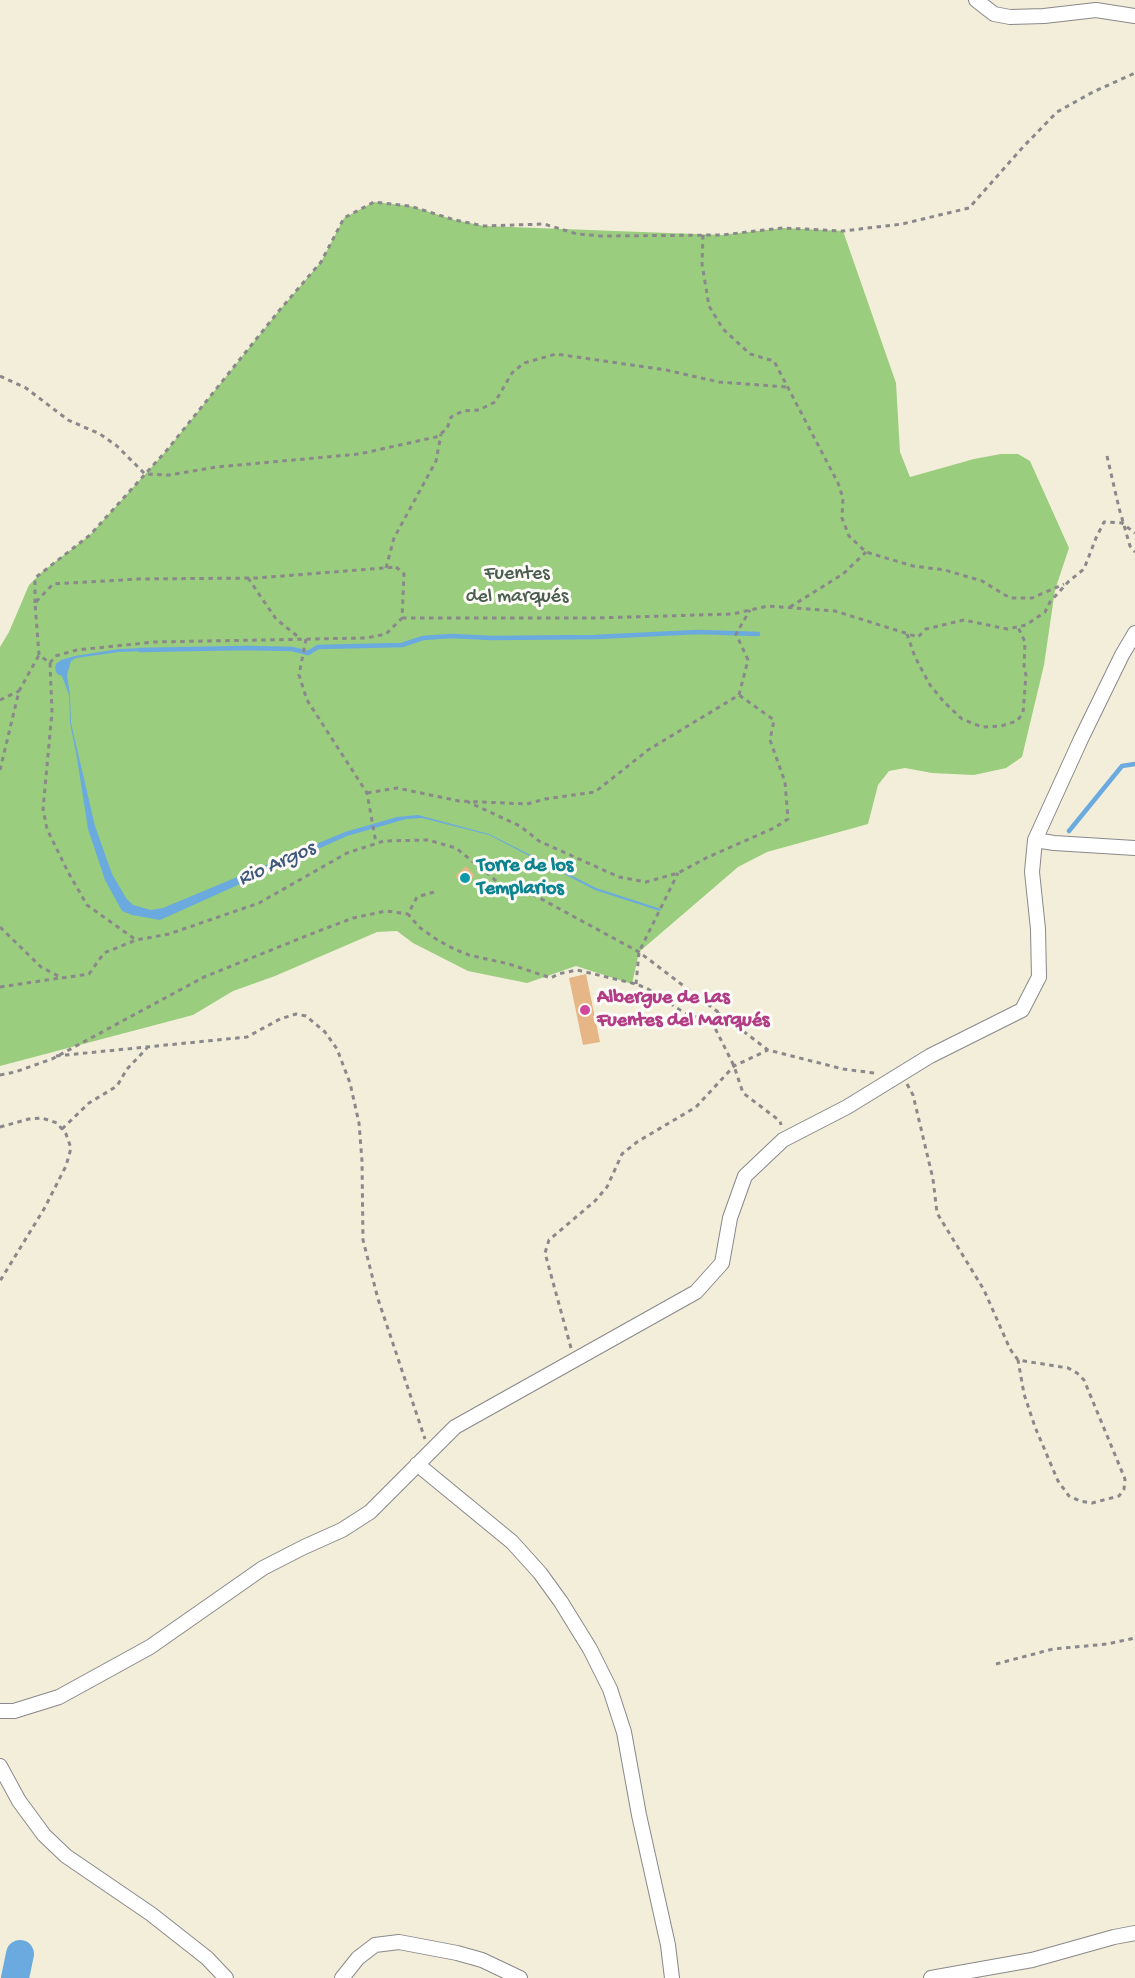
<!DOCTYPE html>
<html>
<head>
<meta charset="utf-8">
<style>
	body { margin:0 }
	canvas { display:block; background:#f2eed9 }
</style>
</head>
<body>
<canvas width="1135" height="1978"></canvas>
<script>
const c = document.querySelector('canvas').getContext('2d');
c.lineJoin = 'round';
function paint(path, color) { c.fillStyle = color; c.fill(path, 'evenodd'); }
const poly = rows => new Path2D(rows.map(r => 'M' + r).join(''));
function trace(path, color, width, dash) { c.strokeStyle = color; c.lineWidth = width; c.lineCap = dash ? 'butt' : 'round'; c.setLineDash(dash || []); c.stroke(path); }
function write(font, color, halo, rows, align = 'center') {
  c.font = font + ' "Gochi Hand",sans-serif'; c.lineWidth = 6; c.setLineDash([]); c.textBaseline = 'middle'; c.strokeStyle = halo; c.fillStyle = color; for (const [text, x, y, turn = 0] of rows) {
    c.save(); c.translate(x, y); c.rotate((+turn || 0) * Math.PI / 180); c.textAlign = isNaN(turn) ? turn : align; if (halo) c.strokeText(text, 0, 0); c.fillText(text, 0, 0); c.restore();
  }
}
paint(poly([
	[374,202,410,206,455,220,484,226,721,235,783,228,843,231,896,383,900,452,910,477,974,459,1001,454,1018,454,1030,461,1069,548,1055,590,1044,665,1022,757,1006,768,974,775,932,773,905,768,889,771,878,785,868,824,767,852,738,867,639,952,632,984,576,966,527,983,468,971,413,943,397,931,377,932,275,976,233,991,193,1015,0,1066,0,647,9,632,29,585,42,572,90,535,167,450,278,312,321,262,344,218]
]), '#9acd7e');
paint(poly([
	[145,648,145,651,119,652,76,658,71,661,67,675,70,695,71,723,95,826,112,874,126,898,133,905,151,910,163,908,345,832,397,817,418,815,489,834,596,888,661,909,660,911,595,890,489,835,422,818,406,819,347,836,160,920,132,915,122,911,105,880,88,829,77,758,70,723,69,695,62,676,57,674,55,668,56,664,61,660,75,656,119,649]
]), '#6baade');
trace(poly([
	[140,650,246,648,292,649,308,653,318,647,402,645,423,638,451,636,492,638,595,637,698,632,758,634],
	[1069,831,1122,766,1135,764]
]), '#6baade', 4.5);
trace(poly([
	[15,1978,20,1954]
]), '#6baade', 28);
paint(poly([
	[466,866,475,876,463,886,455,876],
	[586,974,600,1042,583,1045,569,978]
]), '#e6b686');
const minor = poly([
	[976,0,994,14,1010,17,1044,16,1096,10,1135,16],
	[1035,840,1054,843,1135,848],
	[417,1464,512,1542,540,1573,561,1602,590,1649,610,1689,624,1732,639,1815,668,1945,672,1978],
	[0,1711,14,1711,59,1697,150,1647,263,1568,304,1547,342,1530,370,1512,455,1427,696,1292,722,1263,730,1218,745,1176,783,1140,847,1107,930,1056,1022,1010,1039,977,1038,929,1032,872,1035,840,1081,739,1122,655,1135,633],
	[0,1766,19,1801,44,1835,66,1856,151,1914,207,1958,226,1978],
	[342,1978,358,1958,375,1945,399,1942,457,1953,482,1960,520,1978],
	[931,1978,1032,1960,1114,1937,1135,1933]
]);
trace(minor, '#8a888a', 16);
trace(poly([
	[703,235,702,264,709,306,723,329,750,354,774,361,838,483,843,498,842,518,849,536,866,552,913,566,945,570,982,581,1010,598,1032,598,1064,584],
	[0,376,26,388,68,420,100,434,117,446,145,474,169,475,217,467,359,454,436,437,447,429,451,417,463,411,479,410,495,402,512,373,524,363,556,354,666,370,719,382,787,387],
	[1107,456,1119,508,1130,546,1135,552],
	[396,567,404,574,402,618,386,634,366,638,154,642,77,650,55,656,50,663,39,655,35,603,53,584,138,579,257,578,396,567],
	[386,568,394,538,436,461,441,434],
	[248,578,276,619,301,639],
	[35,603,35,578,90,535,167,450,278,312,321,262,344,218,374,202,410,206,455,220,484,226,544,224,577,234,602,236,721,235,783,228,843,231,902,224,969,208,1023,147,1057,112,1093,92,1135,73],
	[790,607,843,574,866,552],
	[402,618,595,618,733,614,768,606,835,611,918,637,926,629,964,620,1007,629,1026,625,1045,612,1050,602,1068,582,1084,569,1096,538,1104,522,1122,523,1135,533],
	[907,634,915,657,930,685,944,702,962,719,982,727,1001,726,1017,721,1023,713,1026,675,1024,668,1025,642,1018,627],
	[306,639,299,675,307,700,367,793,376,843],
	[50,663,52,712,43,809,47,829,68,872,87,905,136,940],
	[0,700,19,691],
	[0,770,19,691,39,655],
	[367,793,397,788,459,801,527,804,545,799,595,792,648,750,739,695,748,660,736,634,750,610],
	[466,801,520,826,539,841,619,877,646,882,678,873,706,858,774,828,788,819,785,782,770,740,774,720,739,695],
	[434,892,417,897,408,914,419,927,436,939,454,949,469,955,509,964,551,978,558,974,577,970,636,984,648,989,689,1016,716,1020],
	[0,927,41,967,62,978,89,974,104,953,136,940,169,934,259,903,347,853,384,841,428,840,456,848,492,877,504,889,534,895,639,952,768,1050,843,1069,874,1073],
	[636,984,639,952,678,873],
	[0,987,60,978],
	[719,1012,714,1026,734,1066,743,1093,780,1121,781,1125],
	[56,1056,247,1037,280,1019,296,1014,306,1016,325,1032,337,1049,350,1083,359,1123,362,1161,363,1240,378,1299,425,1439],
	[0,1075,15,1072,52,1059,204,977,316,932,353,918,386,911,408,914],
	[907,1084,913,1095,933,1179,937,1213,984,1290,1010,1349,1018,1360,1068,1368,1077,1373,1084,1380,1125,1479,1124,1489,1119,1496,1092,1503,1080,1501,1069,1496,1058,1481,1035,1427,1024,1394,1018,1360],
	[0,1127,29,1119,42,1118,57,1123,66,1134,71,1148,66,1166,44,1209,0,1281],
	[62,1129,89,1103,117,1086,127,1069,147,1048],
	[571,1348,545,1253,549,1240,595,1201,607,1187,622,1154,637,1142,696,1107,734,1066,768,1050],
	[996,1664,1053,1649,1107,1644,1135,1638]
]), '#8a888a', 3, [4.5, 4.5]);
trace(minor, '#fff', 14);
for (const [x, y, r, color] of [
	[465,878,6,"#0f9aa8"],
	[585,1010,6,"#d1479c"]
]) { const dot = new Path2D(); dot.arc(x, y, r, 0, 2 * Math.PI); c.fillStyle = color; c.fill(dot); trace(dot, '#fdfcf7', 2); }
write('20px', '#4c5e52', '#fdfcf7', [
	["Fuentes",517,575],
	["del marqués",517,598]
]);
write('bold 20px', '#0d838f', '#fdfcf7', [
	["Torre de los",477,867],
	["Templarios",477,890]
], 'left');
write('bold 20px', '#b23c85', '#fdfcf7', [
	["Albergue de Las",597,999],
	["Fuentes del Marqués",597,1022]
], 'left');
write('italic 21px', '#3f587c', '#fdfcf7', [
	["Rio Argos",277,865,-24]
]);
</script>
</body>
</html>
